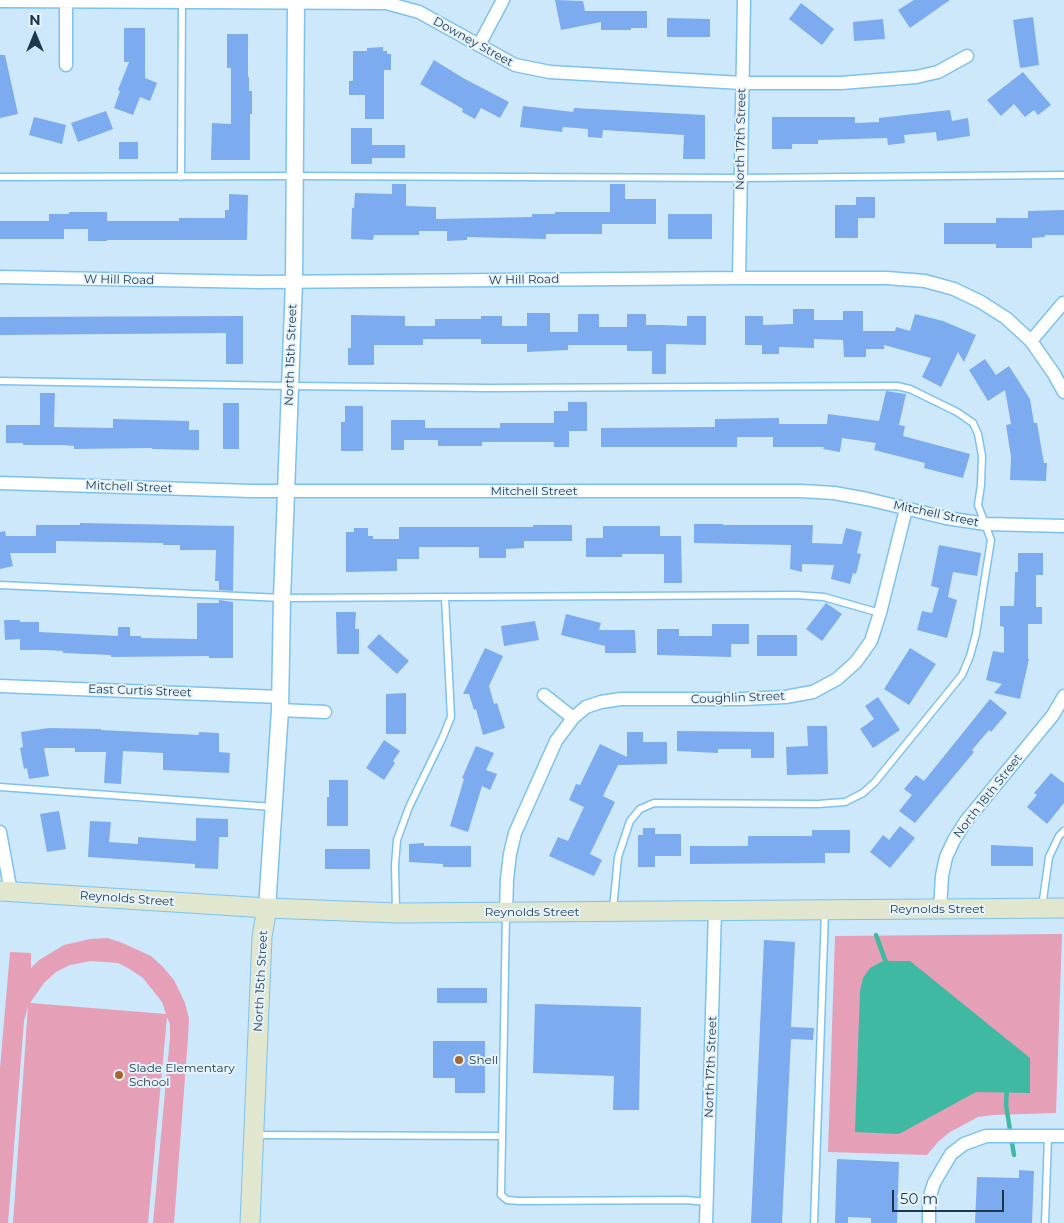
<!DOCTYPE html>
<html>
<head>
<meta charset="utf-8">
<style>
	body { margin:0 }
	#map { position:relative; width:1064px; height:1223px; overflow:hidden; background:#cde8fb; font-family:Montserrat,sans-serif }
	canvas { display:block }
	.north { position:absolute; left:10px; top:10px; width:50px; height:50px; -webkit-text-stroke:4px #e6f3fd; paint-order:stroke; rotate:0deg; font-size:14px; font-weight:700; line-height:20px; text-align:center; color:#1c394c }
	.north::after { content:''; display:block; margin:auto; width:18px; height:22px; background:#1c394c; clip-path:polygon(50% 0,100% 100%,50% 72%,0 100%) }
	.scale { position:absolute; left:892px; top:1190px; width:112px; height:22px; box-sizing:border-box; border:2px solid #1c394c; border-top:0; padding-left:6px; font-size:15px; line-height:18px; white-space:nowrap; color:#1c394c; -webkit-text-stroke:4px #e6f3fd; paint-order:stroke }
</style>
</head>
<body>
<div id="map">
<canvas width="1064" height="1223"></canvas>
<div class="north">N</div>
<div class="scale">50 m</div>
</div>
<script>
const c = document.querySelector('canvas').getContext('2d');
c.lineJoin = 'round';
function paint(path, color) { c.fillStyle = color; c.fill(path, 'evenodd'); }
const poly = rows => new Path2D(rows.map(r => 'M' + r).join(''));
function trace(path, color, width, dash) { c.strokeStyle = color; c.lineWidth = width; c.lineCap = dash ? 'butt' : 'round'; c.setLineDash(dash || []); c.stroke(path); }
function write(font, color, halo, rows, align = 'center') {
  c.font = font + ' Montserrat,sans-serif'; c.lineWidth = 4; c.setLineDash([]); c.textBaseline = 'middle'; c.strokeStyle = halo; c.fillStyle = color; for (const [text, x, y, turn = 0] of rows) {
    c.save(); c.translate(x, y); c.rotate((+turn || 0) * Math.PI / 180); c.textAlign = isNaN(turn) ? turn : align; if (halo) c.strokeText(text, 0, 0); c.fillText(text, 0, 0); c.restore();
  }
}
paint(poly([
	[1062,934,1056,1113,993,1115,978,1117,950,1132,938,1142,927,1155,828,1152,835,936],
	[107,938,120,942,151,956,163,967,174,980,185,1003,189,1019,188,1038,174,1223,153,1223,170,1037,170,1024,167,1017,148,1223,13,1223,28,1006,24,1021,8,1223,0,1223,0,1068,10,952,31,953,31,968,39,960,64,945,90,939],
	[91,961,118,963,128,968,143,978,162,1002,166,1014,30,1003,44,983,56,972,70,965]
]), '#e59fb6');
paint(poly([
	[883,961,910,961,1030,1058,1030,1093,976,1092,899,1134,855,1132,860,991,863,978,870,968]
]), '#3fb9a2');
trace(poly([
	[876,935,885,960,889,965],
	[1007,1087,1006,1105,1014,1155]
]), '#3fb9a2', 4.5);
paint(poly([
	[555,0,583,1,585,11,647,11,647,28,631,28,631,30,601,30,601,22,561,30],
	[914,0,950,0,910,28,898,10],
	[801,3,834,29,822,45,789,19],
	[1033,17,1039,65,1020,68,1013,20],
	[667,18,710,19,710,37,667,37],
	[883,19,885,39,854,41,853,22],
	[124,28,145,28,145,78,157,83,150,101,140,97,133,115,114,108,120,91,118,90,129,62,124,62],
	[227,34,248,34,248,77,249,77,249,91,252,91,252,114,250,114,250,160,211,160,212,123,231,124,231,68,227,68],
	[383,47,383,51,387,51,387,54,391,54,391,70,384,70,384,119,365,119,365,95,349,95,349,81,353,81,353,51,367,51,367,48],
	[0,55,5,55,18,114,0,118],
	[434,60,463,78,509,102,500,118,481,108,475,119,462,112,463,109,420,84],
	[1023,72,1051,105,1038,115,1034,110,1025,117,1014,104,1001,116,987,100],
	[523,106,573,112,574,108,705,115,705,159,683,159,684,135,603,130,602,138,588,137,588,129,563,127,562,132,520,127],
	[950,110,952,121,968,118,970,136,937,141,936,132,904,135,905,143,888,145,887,138,818,140,818,144,792,144,792,149,772,149,772,117,855,117,855,123,879,122,879,118],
	[106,111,113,129,78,142,71,123],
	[34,117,66,125,62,144,29,135],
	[351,128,372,128,372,145,405,145,405,158,372,158,372,164,351,164],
	[119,142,138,142,138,159,119,159],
	[392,184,406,184,406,206,436,207,436,219,532,217,532,214,555,214,555,212,610,212,610,184,625,184,625,199,656,199,656,224,602,224,602,234,546,234,546,239,467,237,467,240,447,241,447,231,419,231,419,235,374,235,373,240,351,239,352,208,354,208,355,193,392,194],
	[229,194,248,195,247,240,107,240,107,241,88,241,88,229,64,229,64,239,0,239,0,221,49,221,49,214,69,214,69,212,107,212,107,221,179,221,179,218,225,218,225,210,229,210],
	[856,197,875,197,875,218,858,218,858,238,835,238,835,205,856,205],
	[1064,210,1064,235,1045,235,1045,237,1032,238,1032,248,996,248,996,244,944,244,944,223,996,223,996,218,1028,218,1028,211],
	[668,214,712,214,712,239,668,239],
	[793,309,814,309,814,320,843,320,843,311,863,311,863,331,895,331,896,327,910,331,915,314,943,321,976,335,964,362,958,352,941,387,922,377,931,358,884,345,884,349,866,349,866,357,844,357,843,340,814,339,814,348,779,347,779,354,762,354,762,345,745,345,745,316,763,316,763,325,793,324],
	[527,313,550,313,550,332,578,332,578,314,599,314,599,327,627,327,627,314,646,314,646,325,663,325,687,326,687,316,706,316,706,345,666,344,666,374,652,374,652,351,627,351,627,345,568,345,568,350,527,352,527,344,481,344,481,339,423,339,423,345,374,345,374,365,348,365,348,348,351,348,351,315,405,316,405,326,435,326,435,319,481,319,481,316,502,316,502,326,527,326],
	[243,316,243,364,226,364,226,333,0,335,0,317],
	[985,359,996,375,1009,366,1030,399,1034,423,1037,423,1044,463,1047,463,1046,481,1010,480,1011,457,1006,425,1011,424,1005,390,988,401,969,370],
	[886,391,906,394,899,425,905,426,903,436,970,454,963,478,924,468,925,463,874,450,876,443,842,438,840,452,823,449,824,447,773,447,773,437,737,437,737,447,601,447,601,428,715,427,715,419,779,418,779,424,827,424,828,414,879,421],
	[40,393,55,393,54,427,113,428,113,419,189,421,189,430,199,430,199,450,152,449,152,448,74,449,74,446,63,445,23,445,23,443,6,443,6,425,40,425],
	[568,402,587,402,587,431,569,431,569,447,554,447,554,442,482,442,482,446,438,446,438,440,404,440,404,450,391,450,391,420,425,420,425,428,500,428,500,423,554,423,554,411,568,411],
	[223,403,239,403,239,449,223,449],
	[345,406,363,406,363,451,341,451,341,422,345,422],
	[80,523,234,526,233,591,219,590,219,581,215,581,216,550,180,550,180,545,163,545,163,543,56,541,56,553,10,553,13,566,0,569,0,532,5,531,6,536,36,536,36,525,80,525],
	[694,524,723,524,723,525,813,525,812,543,842,544,846,528,862,532,857,553,861,554,856,574,853,573,850,584,831,579,834,565,802,564,802,572,790,569,791,545,694,543],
	[533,525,572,525,572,541,524,541,524,548,506,549,506,558,479,558,479,547,419,547,419,559,397,559,397,571,346,572,346,532,354,532,354,528,368,528,368,536,373,536,373,539,399,539,399,527,533,527],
	[603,526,660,526,660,536,681,536,682,583,664,583,664,554,622,554,622,557,586,557,586,538,603,538],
	[939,545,981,553,977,576,953,572,948,597,957,600,947,638,917,630,922,611,932,613,939,588,931,586],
	[1018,553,1043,553,1043,575,1036,575,1036,607,1042,607,1042,624,1028,624,1028,659,1029,659,1020,699,994,693,1002,684,986,680,993,651,1004,653,1004,627,1000,626,1000,606,1014,606,1015,572,1018,572],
	[219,600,233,602,233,658,209,658,209,656,111,657,111,655,63,653,63,651,45,650,20,650,20,639,5,640,4,620,20,620,20,622,39,622,39,632,118,636,118,627,130,627,130,636,141,636,141,638,197,639,197,603,219,603],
	[826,603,842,614,822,641,806,629],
	[336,612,356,612,355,629,359,629,359,654,337,654],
	[566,614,601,623,599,630,635,630,636,653,605,653,605,646,561,635],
	[535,621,539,640,504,646,501,626],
	[712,624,749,624,749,644,731,644,731,657,657,655,657,629,679,629,679,636,712,636],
	[379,634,409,661,397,674,367,647],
	[757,635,797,635,797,656,757,656],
	[485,648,503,656,489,686,494,704,497,703,505,728,483,735,476,709,474,710,469,694,463,694],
	[910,648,936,664,909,705,884,689],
	[406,693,406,734,386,734,386,694],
	[878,697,900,730,873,748,860,729,874,719,865,706],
	[990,699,1007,713,991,732,989,730,972,750,974,752,915,823,899,811,912,795,904,789,916,775,924,781],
	[807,726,827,726,828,774,787,775,786,747,808,746],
	[49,728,101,729,101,730,199,735,199,732,219,733,219,752,230,753,229,773,163,770,163,753,123,751,121,784,104,783,106,752,75,752,75,748,44,748,49,776,29,779,27,768,24,769,20,748,23,747,21,732],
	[677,731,774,732,774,758,751,758,751,749,718,749,718,753,677,751],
	[627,732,643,732,643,742,667,742,667,764,618,765,603,796,615,802,590,854,602,860,594,876,549,856,558,837,568,841,584,807,569,800,576,784,580,785,600,744,627,757],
	[384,740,400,751,393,761,395,763,384,780,366,768],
	[476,746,494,753,486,770,497,774,490,790,482,786,468,832,450,826,464,779,462,778],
	[1051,773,1064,783,1064,803,1047,824,1027,807,1037,795,1034,793],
	[329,780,348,780,348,826,327,826,327,797,329,797],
	[59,811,66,849,47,852,40,814],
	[196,818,228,819,228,837,219,837,218,869,195,868,195,864,88,857,90,821,111,822,109,842,138,844,138,837,196,841],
	[900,826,915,838,890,868,870,852,883,835,889,840],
	[643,828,655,828,655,834,681,834,681,856,655,856,655,867,638,867,638,835,643,835],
	[812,830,850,830,850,853,825,853,825,863,690,864,690,846,748,846,748,836,812,836],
	[424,843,424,846,471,846,471,867,443,867,443,864,409,862,409,844],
	[991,845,1033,847,1033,866,991,866],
	[325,849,370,849,370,869,325,869],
	[764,940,795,942,791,1027,814,1028,813,1040,791,1039,782,1223,751,1223],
	[437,988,487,988,487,1003,437,1003],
	[535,1004,641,1007,639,1110,613,1110,614,1076,533,1073],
	[433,1041,485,1041,485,1093,455,1093,455,1078,433,1078],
	[837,1159,899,1162,897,1223,871,1223,871,1218,848,1217,848,1223,835,1223],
	[1019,1170,1034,1171,1032,1223,975,1223,977,1177,1019,1178]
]), '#7dabf0');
const service = poly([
	[0,177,295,176,741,178,1064,175],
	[181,177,182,2],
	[0,381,290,386,488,388,897,386,910,389,957,412,973,423,978,434,982,456,981,485,978,505,991,540,976,634,970,656,962,675,875,782,863,793,845,802,818,804,654,803,640,809,630,821,618,857,613,909],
	[0,585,282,598,797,595,824,597,880,613],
	[0,787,273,807],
	[1042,907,1049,857,1059,836,1064,831],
	[396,911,395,865,397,840,409,807,442,739,451,717,445,597],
	[506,913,501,1195,507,1200,519,1201,686,1200,707,1202],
	[256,1135,502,1136],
	[814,1223,825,911],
	[1045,1223,1048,1136]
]);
const minor = poly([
	[0,1,386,3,419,12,515,65,550,72,742,83,841,83,916,77,938,72,967,56],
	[479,45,503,0],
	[66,65,66,1],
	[0,277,260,282,739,278,887,278,925,281,954,289,981,302,1006,318,1031,341,1054,374,1064,392],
	[739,278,744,0],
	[1031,341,1063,303],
	[0,483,251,491,801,491,834,493,867,499,946,518,986,524,1064,526],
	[0,686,280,697],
	[544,695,573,718],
	[280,710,325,712],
	[0,832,11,892],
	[940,909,942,876,946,857,954,840,966,821,1053,715,1064,696],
	[506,912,507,879,510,854,515,833,556,741,573,718,586,707,601,702,621,699,743,699,785,697,813,692,837,679,856,662,871,641,880,613,906,509],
	[706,1223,715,910],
	[929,1223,929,1199,934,1183,951,1154,964,1144,986,1136,1064,1136]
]);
const tertiary = poly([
	[267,908,280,710,282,598,294,282,296,0]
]);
const secondary = poly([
	[0,891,267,908,396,913,1064,908],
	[250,1223,262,937,267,908]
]);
trace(service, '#7cc2ef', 9);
trace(minor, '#7cc2ef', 15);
trace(tertiary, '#7cc2ef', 19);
trace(secondary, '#7cc2ef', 21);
trace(service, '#fff', 6);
trace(minor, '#fff', 12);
trace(tertiary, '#fff', 16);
trace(secondary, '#e1e6ce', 19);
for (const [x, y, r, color] of [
	[459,1060,5,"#a6662f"],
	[119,1075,5,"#a6662f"]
]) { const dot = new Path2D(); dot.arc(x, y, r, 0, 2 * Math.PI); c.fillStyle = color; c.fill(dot); trace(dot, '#e6f3fd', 2); }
write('12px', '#1c394c', '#e6f3fd', [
	["Downey Street",473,42,29],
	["North 17th Street",741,139,-89],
	["W Hill Road",119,280,1],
	["W Hill Road",524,280,-1],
	["North 15th Street",291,355,-88],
	["Mitchell Street",129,487,2],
	["Mitchell Street",534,491],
	["Mitchell Street",936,514,12],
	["East Curtis Street",140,691,2],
	["Coughlin Street",738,698,-2],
	["North 18th Street",988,796,-52],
	["Reynolds Street",127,899,4],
	["Reynolds Street",937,909],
	["Reynolds Street",532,912],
	["North 15th Street",261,981,-87],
	["North 17th Street",711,1067,-88]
]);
write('12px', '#1c394c', '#e6f3fd', [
	["Shell",469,1060],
	["Slade Elementary",129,1068],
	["School",129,1082]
], 'left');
</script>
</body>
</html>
